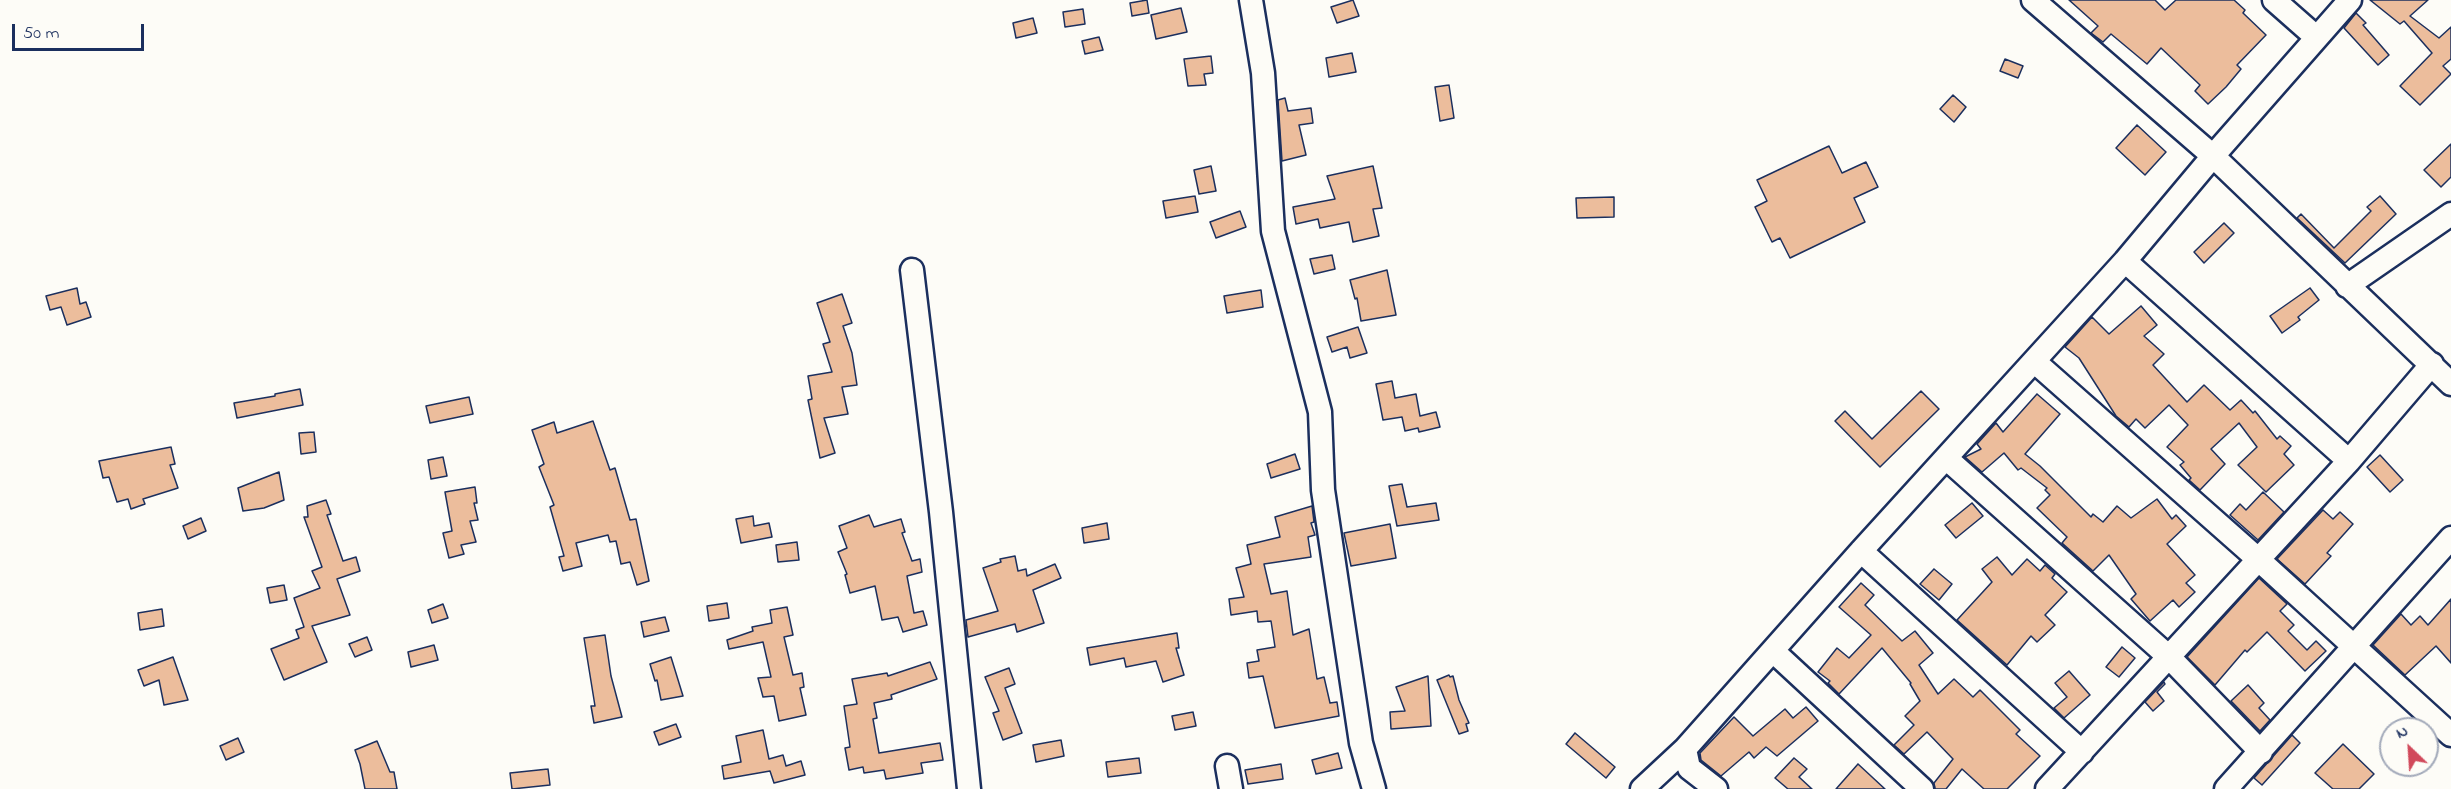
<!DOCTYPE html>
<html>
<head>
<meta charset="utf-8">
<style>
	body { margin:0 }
	#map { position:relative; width:2451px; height:789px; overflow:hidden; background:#fdfcf7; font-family:"Indie Flower",sans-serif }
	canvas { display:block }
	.north { position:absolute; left:2379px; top:717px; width:60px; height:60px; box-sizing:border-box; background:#fdfcf7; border:2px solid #a3aaba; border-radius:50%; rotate:335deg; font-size:16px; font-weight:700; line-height:24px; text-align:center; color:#1b2f5e }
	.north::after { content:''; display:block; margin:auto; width:21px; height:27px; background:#d1495b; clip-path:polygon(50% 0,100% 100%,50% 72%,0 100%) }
	.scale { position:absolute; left:12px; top:24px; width:132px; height:27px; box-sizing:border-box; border:3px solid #1b2f5e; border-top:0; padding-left:8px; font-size:18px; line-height:21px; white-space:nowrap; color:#1b2f5e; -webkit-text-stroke:4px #fdfcf7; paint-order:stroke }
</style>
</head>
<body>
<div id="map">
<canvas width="2451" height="789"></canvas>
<div class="north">N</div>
<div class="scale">50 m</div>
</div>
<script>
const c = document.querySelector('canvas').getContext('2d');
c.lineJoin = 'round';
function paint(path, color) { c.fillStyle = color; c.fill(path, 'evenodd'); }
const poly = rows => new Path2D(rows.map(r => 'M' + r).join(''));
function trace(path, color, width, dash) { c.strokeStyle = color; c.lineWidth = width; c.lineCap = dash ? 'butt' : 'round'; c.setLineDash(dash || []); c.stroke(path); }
const building = poly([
	[1147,0,1149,13,1132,16,1130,3,1147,0],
	[1353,0,1359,16,1337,23,1331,7,1353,0],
	[2069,0,2155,0,2165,10,2176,0,2234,0,2245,10,2243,13,2266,35,2237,65,2241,69,2226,87,2208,104,2195,91,2200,85,2161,48,2147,64,2111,34,2103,42,2091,33,2098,26,2069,0],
	[2370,0,2428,0,2410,16,2439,38,2451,27,2451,59,2443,66,2451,74,2420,105,2400,86,2432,53,2404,21,2400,24,2370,0],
	[1181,8,1187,32,1156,39,1151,15,1181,8],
	[1083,9,1085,24,1065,27,1063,12,1083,9],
	[2356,13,2366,23,2363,25,2389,55,2378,65,2344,28,2356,13],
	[1033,18,1037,33,1016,38,1013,23,1033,18],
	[1099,37,1103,50,1085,54,1082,41,1099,37],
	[1352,53,1356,72,1329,77,1326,58,1352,53],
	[1211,56,1213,73,1204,74,1206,85,1188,86,1184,59,1211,56],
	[2005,59,2023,66,2018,78,2000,71,2005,59],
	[1449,85,1454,118,1440,121,1435,87,1449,85],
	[1953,95,1966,107,1954,122,1940,109,1953,95],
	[1285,98,1288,111,1311,108,1313,123,1299,125,1306,155,1282,161,1278,100,1285,98],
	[2137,125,2166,152,2145,175,2116,148,2137,125],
	[2451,144,2451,177,2441,187,2424,170,2451,144],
	[1829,146,1842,173,1866,162,1878,187,1854,198,1865,222,1790,258,1780,238,1772,242,1755,207,1767,201,1757,180,1829,146],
	[1211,166,1216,191,1199,194,1194,170,1211,166],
	[1373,166,1382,208,1373,209,1379,236,1353,242,1349,222,1320,228,1318,219,1296,224,1293,207,1335,199,1327,176,1373,166],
	[1195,196,1198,212,1166,218,1163,201,1195,196],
	[2380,196,2396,214,2345,263,2297,218,2301,214,2334,248,2371,211,2367,207,2380,196],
	[1614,197,1614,217,1577,218,1576,198,1614,197],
	[1240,211,1246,227,1216,238,1210,222,1240,211],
	[2224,223,2234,233,2204,263,2194,252,2224,223],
	[1332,255,1335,269,1314,274,1310,259,1332,255],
	[1387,270,1396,315,1361,321,1357,298,1355,299,1350,280,1387,270],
	[77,288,80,304,86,302,91,317,67,325,61,307,50,310,46,296,77,288],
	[2310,288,2319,300,2298,317,2300,320,2282,333,2270,316,2310,288],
	[1261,290,1263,307,1227,313,1224,296,1261,290],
	[842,294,852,323,843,326,852,353,857,385,842,387,848,414,824,418,835,453,820,458,808,400,812,399,808,376,832,372,823,344,830,342,817,303,842,294],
	[2141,306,2157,325,2144,336,2164,354,2153,365,2187,402,2204,385,2230,410,2241,400,2253,413,2255,411,2277,439,2280,436,2291,446,2284,454,2294,465,2266,492,2238,465,2257,447,2239,423,2211,449,2225,464,2200,490,2189,480,2191,478,2180,465,2184,462,2167,447,2188,425,2169,405,2145,428,2136,419,2129,427,2116,416,2079,358,2065,347,2092,317,2109,334,2141,306],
	[1358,327,1367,353,1350,358,1347,347,1332,352,1327,337,1358,327],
	[1392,381,1395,398,1416,394,1420,416,1436,412,1440,427,1419,432,1418,428,1405,431,1402,417,1383,420,1376,384,1392,381],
	[300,389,303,405,237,418,234,403,275,396,275,394,300,389],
	[1921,391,1939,409,1880,467,1835,421,1845,411,1872,439,1921,391],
	[2037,394,2060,414,2025,454,2040,466,2091,517,2093,514,2103,522,2117,506,2131,518,2157,499,2172,519,2176,515,2186,526,2167,544,2195,575,2186,583,2195,592,2179,607,2173,600,2150,621,2131,599,2136,594,2109,555,2093,571,2062,543,2067,537,2037,508,2050,495,2045,490,2047,488,2021,468,2018,470,2004,453,1982,472,1965,457,1981,449,1977,444,1996,423,2003,432,2037,394],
	[469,397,473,414,430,423,426,406,469,397],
	[593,421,610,470,615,468,630,520,636,519,649,581,637,585,630,562,621,564,616,541,610,542,608,535,576,543,582,566,563,571,559,557,564,556,550,507,554,505,539,467,544,464,532,430,554,422,557,433,593,421],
	[314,432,316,452,301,454,299,433,314,432],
	[171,447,175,464,170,465,178,488,143,499,145,504,131,509,128,499,117,502,109,477,103,478,99,461,171,447],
	[1295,454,1300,469,1271,478,1267,464,1295,454],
	[2380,455,2403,480,2390,492,2367,467,2380,455],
	[443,457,447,476,431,479,428,460,443,457],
	[279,472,284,500,264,508,243,511,238,488,279,472],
	[1402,484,1407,507,1436,503,1439,520,1397,526,1389,486,1402,484],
	[475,487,477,503,474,503,478,520,470,521,476,542,461,545,464,554,449,558,443,533,452,531,445,492,475,487],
	[2263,492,2284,512,2258,540,2230,515,2240,504,2246,510,2263,492],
	[326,500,331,514,327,515,343,561,356,557,360,571,337,579,350,615,312,626,327,662,284,680,271,649,299,638,296,630,304,627,294,598,320,588,312,571,322,567,304,517,308,517,307,506,326,500],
	[1972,503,1983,516,1956,538,1945,525,1972,503],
	[1312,506,1314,522,1311,523,1315,535,1308,537,1311,557,1264,564,1271,594,1287,591,1293,635,1309,629,1317,679,1324,677,1330,703,1337,702,1339,716,1275,728,1263,676,1249,678,1247,663,1259,661,1257,650,1275,647,1271,621,1258,622,1257,611,1231,615,1229,599,1244,597,1236,568,1251,564,1247,545,1280,537,1275,517,1312,506],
	[2323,510,2333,519,2340,512,2353,524,2327,553,2331,556,2305,584,2277,559,2323,510],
	[869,515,874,527,901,519,905,532,902,533,912,561,920,559,922,572,907,576,914,613,923,611,927,625,903,632,898,617,882,620,875,586,850,593,845,575,847,574,838,552,847,548,839,526,869,515],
	[753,516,754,526,769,523,772,537,741,543,736,519,753,516],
	[201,518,206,531,188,539,183,526,201,518],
	[1107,523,1109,539,1084,543,1082,528,1107,523],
	[1390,524,1396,558,1351,566,1344,533,1390,524],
	[797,542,799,560,778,562,776,545,797,542],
	[1015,556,1018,571,1026,569,1027,576,1055,564,1061,578,1033,590,1044,623,1017,632,1015,624,968,637,966,620,998,611,983,568,1001,562,1000,559,1015,556],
	[1997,557,2012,575,2027,559,2040,571,2045,565,2055,574,2052,578,2067,592,2045,615,2055,625,2037,642,2031,636,2007,665,1957,620,1992,582,1982,569,1997,557],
	[1934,569,1952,584,1939,600,1920,584,1934,569],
	[2259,578,2287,604,2280,611,2294,625,2288,631,2307,650,2316,641,2326,651,2305,671,2267,632,2247,652,2245,650,2215,685,2187,657,2259,578],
	[1861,583,1874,595,1865,605,1902,641,1915,631,1933,653,1919,665,1938,694,1954,679,1973,697,1980,690,2020,730,2016,734,2040,756,2007,789,1984,789,1962,769,1946,789,1935,789,1934,783,1953,759,1927,732,1904,754,1894,745,1914,725,1905,716,1920,701,1910,684,1911,683,1882,648,1839,694,1828,683,1830,681,1818,672,1837,648,1849,658,1871,635,1839,607,1861,583],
	[284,585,287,600,270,603,267,588,284,585],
	[2451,599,2451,663,2436,646,2405,675,2373,645,2401,614,2411,625,2420,616,2428,625,2451,599],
	[727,603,729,618,709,621,707,606,727,603],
	[443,604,448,618,432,623,428,610,443,604],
	[787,607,793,635,784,637,793,675,802,673,804,687,800,688,806,715,779,721,774,696,763,697,758,678,771,677,763,642,729,649,727,640,753,631,752,627,772,623,770,610,787,607],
	[162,609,164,626,140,630,138,613,162,609],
	[665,617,669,631,644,637,641,622,665,617],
	[1177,633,1179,648,1176,648,1184,675,1163,682,1156,661,1126,667,1124,658,1090,665,1087,648,1177,633],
	[605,635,611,676,622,717,594,723,591,706,595,706,584,638,605,635],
	[367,637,372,650,355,657,349,644,367,637],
	[434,645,438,660,411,667,408,652,434,645],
	[2122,647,2135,658,2119,677,2106,667,2122,647],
	[173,657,188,700,164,705,159,680,144,686,138,670,173,657],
	[671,657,683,696,661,700,657,680,655,681,650,664,671,657],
	[930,662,937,679,891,695,892,699,874,703,877,718,873,719,879,753,940,743,943,760,921,763,923,773,886,779,884,770,864,773,863,767,849,770,845,748,850,747,844,706,857,704,852,679,887,673,888,676,930,662],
	[1009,668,1015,684,1005,688,1022,733,1003,740,993,713,999,711,985,677,1009,668],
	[2069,671,2090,695,2064,718,2054,708,2067,697,2055,683,2069,671],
	[1449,675,1450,677,1453,676,1459,700,1469,723,1466,724,1468,731,1459,734,1437,680,1449,675],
	[1428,676,1431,726,1391,729,1390,712,1405,711,1396,687,1428,676],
	[2164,682,2165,684,2157,692,2164,701,2153,711,2145,702,2164,682],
	[2248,685,2264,703,2259,708,2270,720,2260,731,2231,701,2248,685],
	[1806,707,1818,721,1777,756,1766,747,1754,758,1749,752,1721,776,1701,760,1700,753,1734,717,1753,736,1785,709,1793,718,1806,707],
	[1193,712,1196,726,1175,730,1172,716,1193,712],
	[676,724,681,737,659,745,654,732,676,724],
	[763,730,769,759,783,755,786,766,801,761,805,775,774,783,770,771,724,779,722,766,741,762,736,736,763,730],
	[1575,733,1615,767,1606,778,1566,744,1575,733],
	[2292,735,2300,743,2262,785,2254,778,2292,735],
	[238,738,244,752,226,760,220,746,238,738],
	[1061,740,1064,756,1036,762,1033,745,1061,740],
	[377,741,390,772,394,772,397,789,365,789,360,764,355,750,377,741],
	[2343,744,2374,774,2359,789,2333,789,2315,773,2343,744],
	[1338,753,1342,768,1316,774,1312,760,1338,753],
	[1139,758,1141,773,1108,777,1106,762,1139,758],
	[1794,758,1807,769,1799,777,1812,789,1788,789,1775,778,1794,758],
	[1281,764,1283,779,1248,784,1245,770,1281,764],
	[1858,764,1885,789,1836,789,1858,764],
	[548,769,550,785,512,789,510,773,548,769]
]);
paint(building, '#ecbd9c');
trace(building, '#1b2f5e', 1.5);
const minor = poly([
	[1251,0,1263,73,1273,231,1320,412,1323,490,1361,743,1374,789],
	[2033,0,2213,156,2451,384],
	[2274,0,2316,37],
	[2125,261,2349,461],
	[912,270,941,512,969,789],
	[2347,286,2451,214],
	[2035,362,2259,560,2451,735],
	[1946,458,2169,657,2261,752],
	[1861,551,2082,752],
	[1773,651,1922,789],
	[1227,766,1231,789],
	[1642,789,1685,749],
	[1716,789,1689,768,1685,749,1861,551,2125,261,2213,156,2350,0],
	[2047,789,2349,461,2432,364],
	[2226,789,2451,538]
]);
trace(minor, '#1b2f5e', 27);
trace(minor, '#fdfcf7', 22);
</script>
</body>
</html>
